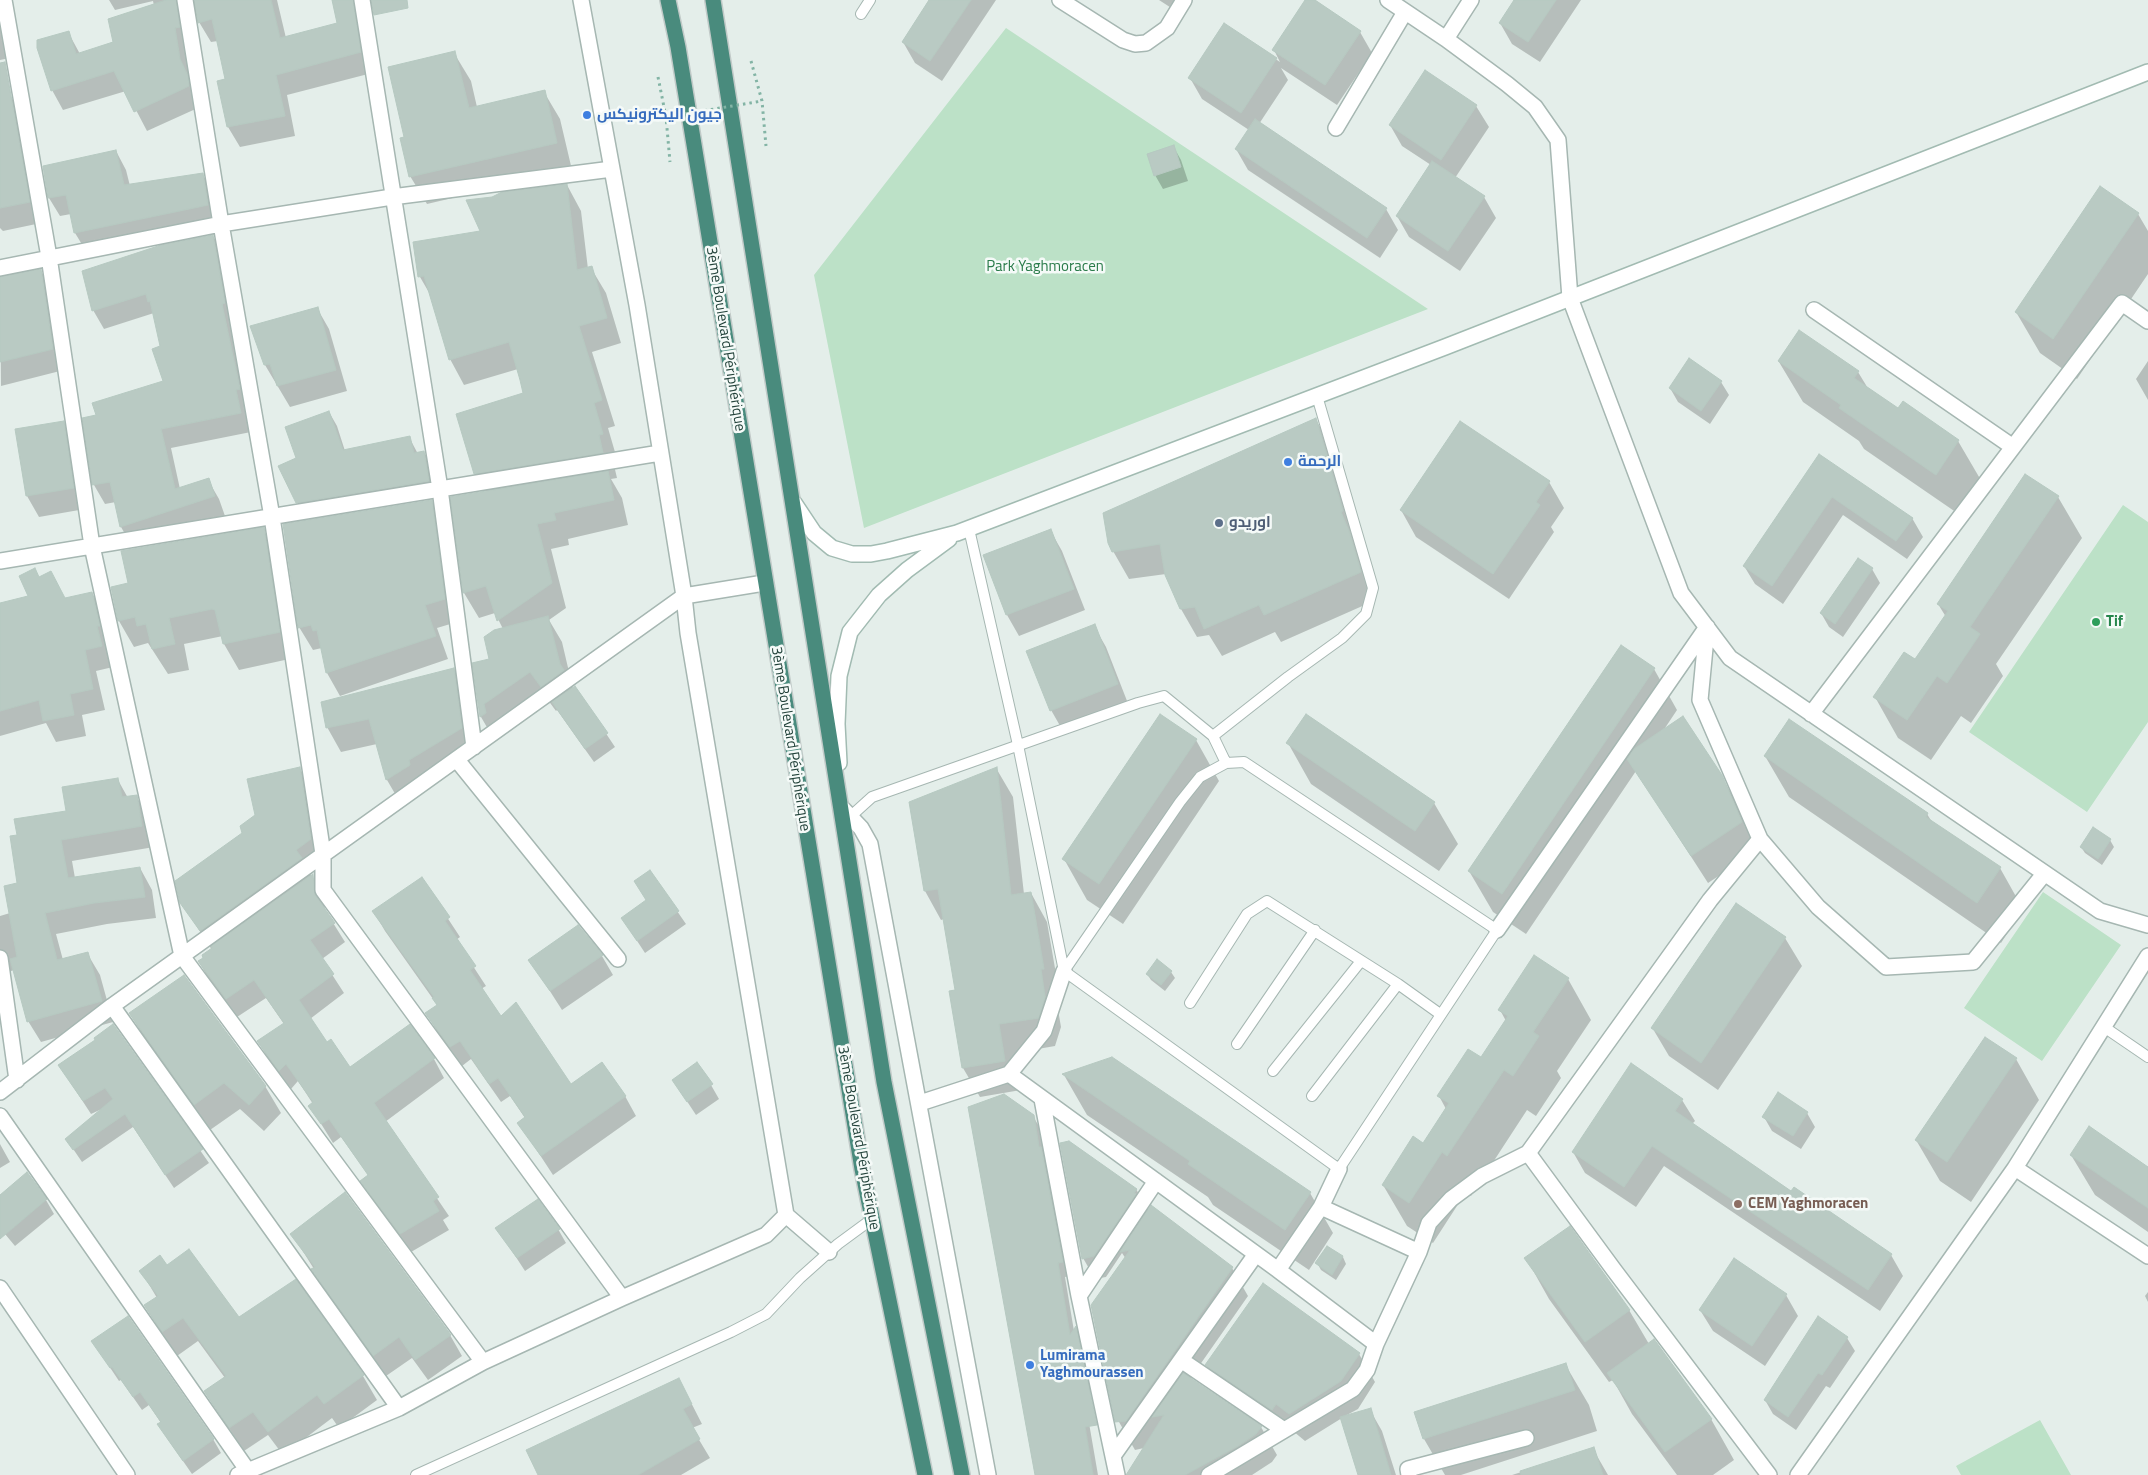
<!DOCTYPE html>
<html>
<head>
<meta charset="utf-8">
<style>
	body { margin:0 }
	canvas { display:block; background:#e4eeea }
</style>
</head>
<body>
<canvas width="2148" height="1475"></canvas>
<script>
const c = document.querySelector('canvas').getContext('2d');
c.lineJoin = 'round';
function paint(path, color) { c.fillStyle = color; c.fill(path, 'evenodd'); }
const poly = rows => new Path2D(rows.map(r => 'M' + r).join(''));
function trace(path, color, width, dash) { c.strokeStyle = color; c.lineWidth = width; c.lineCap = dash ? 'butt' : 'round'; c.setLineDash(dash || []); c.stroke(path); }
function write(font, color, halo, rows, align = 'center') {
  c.font = font + ' "Titillium Web",Cairo,sans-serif'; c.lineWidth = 5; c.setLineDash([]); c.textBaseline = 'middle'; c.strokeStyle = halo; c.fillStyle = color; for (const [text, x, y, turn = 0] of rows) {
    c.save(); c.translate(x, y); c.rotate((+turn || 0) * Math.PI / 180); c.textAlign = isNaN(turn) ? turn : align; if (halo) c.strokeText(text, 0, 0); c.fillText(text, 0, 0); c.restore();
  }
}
paint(poly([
	[1006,28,1428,309,864,528,814,275],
	[2123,505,2148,522,2148,722,2087,812,1969,732],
	[2043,892,2121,945,2042,1061,1964,1008],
	[2040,1420,2071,1475,1961,1475,1956,1466]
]), '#bce1c7');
paint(poly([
	[0,0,15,57,0,60],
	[109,0,277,0,286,38,339,24,333,0,358,0,372,73,287,95,295,136,240,147,228,127,227,80,218,41,211,42,199,22,198,11,195,11,187,18,200,107,147,131,126,91,63,110,52,90,37,42,68,32,80,54,115,43,154,6,153,1,115,10],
	[931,0,996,0,942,81,915,63,903,42],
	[1159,0,1187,0,1179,13],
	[1307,0,1312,0,1360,32,1372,53,1337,105,1281,68,1288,80,1259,124,1386,209,1398,230,1380,258,1248,170,1236,149,1249,130,1202,99,1190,78,1225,25,1280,62,1274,50],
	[1515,0,1581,0,1540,62,1512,44,1500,23],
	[454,53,471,81,477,107,544,92,560,119,572,170,427,204,410,176,406,138],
	[1425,72,1476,106,1489,127,1455,178,1484,197,1496,218,1460,271,1409,237,1397,216,1431,165,1402,146,1390,125],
	[10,95,22,116,41,223,3,231,0,228,0,97],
	[1173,146,1181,160,1188,181,1163,189,1155,175],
	[116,151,126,170,130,186,203,175,213,193,218,223,86,251,75,233,71,214,60,216,49,198,44,167],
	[567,185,581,211,588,269,591,268,606,293,621,343,592,352,615,426,608,428,617,459,613,461,617,478,611,479,622,498,628,525,568,539,569,545,551,549,566,608,549,620,562,642,573,689,575,687,615,747,594,762,557,710,556,711,545,696,497,729,500,738,495,741,481,717,474,664,491,660,503,629,495,613,479,618,464,593,452,498,486,492,476,473,524,394,518,369,464,385,450,359,431,296,420,277,482,232],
	[2138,214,2148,231,2148,274,2077,379,2040,353,2016,312],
	[213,236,224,255,251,432,171,448,180,489,208,480,219,499,225,516,132,546,121,527,116,502,105,504,94,485,98,416,164,381,162,347,154,313,104,329,93,310],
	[41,271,53,292,64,370,1,386,0,278],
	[317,308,329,329,347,391,290,407,265,365],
	[1799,332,1858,372,1869,390,1898,410,1958,441,1982,482,1960,515,1864,449,1859,441,1803,402,1779,362],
	[2148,361,2148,400,2136,379],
	[1721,382,1729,395,1710,424,1678,402,1670,388],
	[329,412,337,426,345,451,409,437,418,454,424,452,432,466,436,495,305,516,297,502,298,458],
	[1316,420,1332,447,1376,600,1281,642,1275,632,1222,656,1209,635,1197,637,1181,609,1166,574,1129,579,1113,551],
	[63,422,75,443,85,509,39,517,27,496],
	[1819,455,1912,518,1923,537,1907,559,1843,515,1783,604,1755,584,1744,566],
	[1549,482,1564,508,1551,527,1554,532,1509,599,1416,537,1401,510],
	[2058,497,2082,538,1996,664,2003,676,1971,723,1961,716,1931,760,1898,738,1875,697,1916,661,1946,617,1938,604],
	[431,501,445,524,457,622,437,628,448,659,340,696,327,673,322,648,313,650,299,627],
	[263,529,278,555,294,658,239,670,224,644,223,636,184,644,189,670,168,674,148,643,134,647,119,621,129,584],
	[1050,530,1062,551,1085,610,1019,636,1007,615,985,556],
	[1872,569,1880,583,1843,637,1829,627,1821,613],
	[39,578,66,599,92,593,104,615,113,667,96,671,105,710,82,715,86,736,56,742,46,723,0,736,0,605,30,597],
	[1094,626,1106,647,1129,706,1063,731,1051,710],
	[454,669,467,694,475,752,401,804,387,780,377,744,341,752,327,727],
	[1654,669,1677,710,1663,731,1721,776,1738,805,1758,850,1708,883,1636,771,1526,934,1493,912,1469,871],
	[1196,740,1219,781,1123,924,1087,900,1064,859],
	[1288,743,1434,803,1458,844,1439,871,1311,784],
	[1765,756,1927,814,1932,822,2000,868,2023,909,2001,943,1789,797],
	[996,768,1013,797,1024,894,1031,893,1047,922,1060,997,1056,998,1061,1027,1055,1046,1015,1053,1021,1090,980,1097,963,1068,950,992,956,991,944,919,941,920,925,891],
	[300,769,311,788,322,859,307,869,323,894,325,910,345,942,322,959,344,993,310,1019,327,1044,349,1068,434,1059,444,1078,385,1122,449,1216,443,1220,449,1230,411,1252,373,1200,362,1181,369,1176,341,1137,333,1143,310,1106,313,1104,298,1081,291,1089,269,1060,258,1041,284,1024,266,998,237,1017,210,981,199,962,212,950,181,902],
	[118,780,128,798,136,796,149,818,154,847,72,861,75,878,140,868,152,890,156,918,107,924,56,934,63,960,87,953,100,975,113,1022,41,1042,28,1021,14,970,0,975,0,916,10,913,18,884,18,836,68,812],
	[2094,829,2110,840,2114,847,2102,865,2085,853,2081,847],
	[650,872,686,924,645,953,622,918,647,901],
	[422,879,460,937,456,940,486,986,481,989,501,1018,571,1086,625,1096,636,1116,553,1175,519,1123,525,1118,510,1096,501,1102,471,1059,462,1066,438,1033,427,1014,438,1006,385,931,374,912],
	[1785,938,1802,966,1718,1090,1669,1056,1653,1029],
	[602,956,613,975,562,1010,530,960],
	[1171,972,1175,978,1165,991,1151,980,1147,974],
	[1568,979,1591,1020,1557,1071,1561,1078,1536,1116,1527,1110,1471,1196,1466,1192,1433,1243,1407,1226,1383,1185,1423,1144,1446,1109,1439,1096,1481,1059,1506,1021,1500,1010],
	[130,1014,265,1086,281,1113,264,1131,240,1109,210,1130,146,1040],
	[113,1026,209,1163,174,1188,133,1127,82,1162,67,1140,104,1108,91,1114,59,1065,96,1040],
	[2016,1059,2039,1100,1971,1202,1940,1181,1916,1140],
	[1064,1075,1310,1193,1333,1233,1309,1270,1213,1205,1208,1197,1087,1115],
	[673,1080,711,1085,719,1099,696,1115],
	[1682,1100,1695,1121,1692,1124,1792,1192,1891,1255,1903,1276,1880,1311,1664,1166,1636,1207,1585,1173,1573,1152],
	[1807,1113,1815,1127,1801,1149,1772,1131,1764,1117],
	[1033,1116,1041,1130,1070,1276,1065,1277,1074,1331,1076,1328,1083,1341,1094,1392,1084,1394,1098,1475,1036,1475],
	[0,1144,10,1162,0,1168],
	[2071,1155,2148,1168,2148,1232,2095,1195],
	[1136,1189,1149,1211,1232,1268,1248,1296,1190,1379,1261,1427,1277,1455,1272,1462,1252,1475,1129,1475,1144,1448,1135,1450,1119,1422,1111,1382,1126,1259,1122,1253,1106,1277,1095,1279,1083,1258],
	[0,1197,46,1200,54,1214,15,1246,0,1228],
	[497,1228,558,1229,566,1243,525,1271],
	[292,1234,450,1335,462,1356,428,1380,412,1358,386,1376,325,1290,314,1269],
	[1328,1247,1343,1257,1346,1264,1336,1280,1321,1270,1317,1263],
	[1526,1258,1629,1310,1649,1344,1711,1419,1734,1460,1713,1475,1677,1475,1632,1414,1613,1380,1609,1382,1549,1299],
	[1734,1260,1786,1295,1798,1316,1765,1366,1713,1331,1700,1310],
	[167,1267,238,1318,295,1281,363,1376,377,1400,339,1428,332,1418,283,1455,268,1435,244,1451,205,1392,225,1378,198,1341,177,1356,145,1306,157,1298,141,1271],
	[1264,1285,1359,1354,1375,1382,1358,1409,1345,1416,1370,1410,1382,1431,1396,1475,1362,1475,1342,1418,1305,1441,1293,1431,1288,1438,1222,1393,1206,1365],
	[2148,1292,2148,1302,2145,1296],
	[1847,1338,1855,1351,1830,1388,1826,1386,1796,1430,1773,1414,1765,1400],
	[93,1342,213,1439,221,1453,192,1474,167,1438,159,1424,161,1423,149,1405,142,1410,121,1380,119,1381],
	[1565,1364,1589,1405,1597,1431,1461,1475,1445,1475,1424,1439,1416,1413],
	[679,1379,702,1424,692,1428,710,1458,681,1475,539,1475],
	[1593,1449,1608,1475,1512,1475]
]), '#0003');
const building = poly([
	[166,0,176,0,180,27,175,28,180,59,188,76,189,86,134,112,114,71,51,91,37,48,37,40,69,31,76,54,113,42,108,19,166,0],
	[194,0,271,0,280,38,337,23,332,0,353,0,361,52,276,75,285,116,227,127,217,81,225,79,212,19,198,23,194,0],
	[371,0,407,0,408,8,374,15,371,0],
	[929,0,971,0,930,61,902,42,929,0],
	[1305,0,1315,0,1361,31,1325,85,1272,50,1305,0],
	[1514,0,1556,0,1528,42,1499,23,1514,0],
	[1224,23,1277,58,1241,113,1188,78,1224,23],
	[455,51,469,108,545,90,557,143,409,177,400,138,404,137,388,67,455,51],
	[5,62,30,202,0,208,0,63,5,62],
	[1425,70,1477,105,1441,160,1389,125,1425,70],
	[1255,119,1387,208,1367,238,1235,149,1255,119],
	[1174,145,1181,167,1154,176,1147,154,1174,145],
	[116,150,124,185,203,173,208,205,74,233,66,195,48,198,43,166,116,150],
	[1432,161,1485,196,1448,251,1396,216,1432,161],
	[567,184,577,270,592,266,607,318,579,326,602,400,594,403,603,434,599,435,603,453,474,474,456,414,523,393,520,380,509,342,449,360,424,276,418,277,413,242,480,231,466,200,492,197,502,192,567,184],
	[2100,186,2139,213,2053,339,2015,312,2100,186],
	[213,235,225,303,222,304,240,389,236,390,241,413,161,429,175,489,209,478,215,496,120,527,110,482,92,485,82,418,96,415,92,403,163,381,152,349,160,346,150,301,148,302,146,294,92,311,82,271,161,245,213,235],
	[41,269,53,349,0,362,0,277,41,269],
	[318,307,336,370,277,386,270,364,264,365,250,326,318,307],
	[1799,330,1859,371,1854,378,1898,408,1903,401,1959,440,1936,475,1839,408,1841,405,1778,361,1799,330],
	[1689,358,1722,381,1701,411,1669,388,1689,358],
	[329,411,343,450,410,436,414,453,424,451,429,481,296,503,278,466,296,458,285,427,329,411],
	[1316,418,1343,511,1341,512,1349,531,1361,572,1264,615,1259,605,1204,629,1195,607,1180,609,1165,575,1160,544,1112,552,1108,543,1103,513,1316,418],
	[64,421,74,488,26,496,15,429,64,421],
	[1460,421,1550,481,1536,502,1540,505,1493,574,1400,510,1460,421],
	[1819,454,1913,518,1896,541,1832,497,1772,586,1743,566,1819,454],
	[608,471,614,500,554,513,556,520,537,524,552,583,497,621,486,586,463,593,450,497,608,471],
	[2025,474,2059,496,1970,627,1980,634,1947,683,1937,676,1907,720,1873,697,1904,652,1915,659,1948,611,1937,604,2025,474],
	[432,500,445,599,425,605,436,636,326,673,317,630,313,631,311,625,298,628,283,524,432,500],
	[264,527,280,632,223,644,215,610,212,609,169,618,175,644,152,649,146,624,137,626,135,617,118,621,111,587,128,583,121,551,264,527],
	[1051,529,1074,589,1006,615,983,555,1051,529],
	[1858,558,1873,568,1835,624,1820,613,1858,558],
	[35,568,39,577,51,571,65,598,92,592,100,626,97,626,102,646,85,650,93,689,70,694,74,715,43,721,39,700,0,711,0,603,28,596,19,576,35,568],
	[548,616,560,664,564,670,541,687,530,672,484,704,486,713,480,717,472,663,489,659,484,637,494,630,548,616],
	[1095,624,1118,684,1050,711,1026,651,1095,624],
	[1621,645,1655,668,1502,894,1468,871,1621,645],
	[454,668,462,728,409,760,410,765,386,780,369,719,326,728,321,702,454,668],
	[575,686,608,733,585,749,552,702,575,686],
	[1160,714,1197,739,1099,884,1062,859,1160,714],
	[1306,714,1435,802,1415,831,1286,743,1306,714],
	[1683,716,1722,775,1742,822,1691,856,1627,759,1634,749,1683,716],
	[1789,719,1928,813,1926,817,2001,867,1977,903,1764,756,1789,719],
	[300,767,311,839,296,850,302,858,200,931,180,903,175,881,242,833,240,826,255,815,247,779,300,767],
	[997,767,1011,895,1031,892,1044,969,1041,969,1045,997,1039,1018,999,1024,1005,1061,962,1068,949,991,955,990,938,889,924,891,909,802,997,767],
	[118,778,122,797,137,795,142,826,61,840,68,878,140,867,145,897,94,903,45,913,57,960,88,952,102,1001,27,1022,10,959,17,957,4,886,17,883,10,836,17,835,14,819,66,811,62,787,118,778],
	[2093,827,2111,839,2098,859,2080,847,2093,827],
	[650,870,679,911,637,941,621,918,646,900,634,881,650,870],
	[313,874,315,895,335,923,310,940,334,974,299,1000,327,1042,331,1039,350,1067,410,1024,435,1058,374,1103,439,1197,433,1201,439,1211,400,1234,360,1181,368,1175,329,1119,321,1124,308,1106,313,1102,286,1064,279,1071,257,1041,284,1023,254,980,226,999,198,961,203,958,202,955,212,948,211,946,313,874],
	[422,877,450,917,445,921,476,966,470,970,501,1016,516,1002,571,1084,602,1062,626,1096,541,1156,517,1123,525,1117,498,1078,489,1084,460,1041,450,1047,425,1013,437,1005,432,998,434,997,372,911,422,877],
	[1736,903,1786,937,1701,1063,1651,1028,1736,903],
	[578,925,603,955,550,991,528,960,578,925],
	[1534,955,1569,978,1533,1032,1539,1036,1513,1076,1504,1070,1447,1156,1442,1152,1409,1203,1382,1185,1413,1136,1423,1143,1449,1103,1437,1096,1468,1049,1481,1057,1508,1016,1498,1010,1534,955],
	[1157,959,1172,971,1161,985,1146,974,1157,959],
	[184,975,266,1086,249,1105,224,1083,194,1105,129,1013,184,975],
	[113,1024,203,1149,165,1175,125,1114,73,1150,65,1139,113,1099,105,1088,83,1101,58,1065,95,1040,94,1038,113,1024],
	[1985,1037,2017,1058,1947,1162,1915,1140,1985,1037],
	[1112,1057,1311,1192,1285,1230,1188,1164,1190,1161,1062,1074,1112,1057],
	[697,1062,713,1084,687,1102,672,1080,697,1062],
	[1631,1063,1683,1099,1675,1111,1791,1191,1794,1187,1892,1254,1868,1290,1652,1146,1624,1187,1572,1152,1631,1063],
	[1778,1092,1808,1112,1793,1136,1762,1117,1778,1092],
	[1004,1094,1034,1115,1039,1147,1041,1147,1063,1262,1058,1263,1070,1335,1076,1326,1097,1425,1085,1427,1093,1475,1035,1475,968,1107,1004,1094],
	[2089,1126,2148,1167,2148,1208,2070,1155,2089,1126],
	[1069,1141,1137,1189,1134,1193,1136,1194,1094,1256,1082,1259,1060,1143,1069,1141],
	[27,1172,47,1199,0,1239,0,1195,27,1172],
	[345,1192,451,1335,415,1360,399,1337,373,1356,311,1269,315,1267,290,1234,345,1192],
	[538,1199,560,1229,517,1258,495,1228,538,1199],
	[1151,1205,1233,1267,1126,1421,1115,1422,1091,1305,1130,1250,1120,1252,1151,1205],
	[1570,1226,1630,1310,1585,1342,1524,1258,1570,1226],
	[1327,1246,1343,1256,1332,1275,1315,1263,1327,1246],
	[189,1249,239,1317,296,1279,364,1375,324,1404,317,1395,268,1432,253,1412,229,1428,204,1391,226,1376,183,1318,162,1332,144,1305,158,1296,139,1271,160,1255,167,1265,189,1249],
	[1734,1258,1787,1294,1752,1346,1699,1310,1734,1258],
	[1263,1283,1360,1353,1341,1381,1289,1414,1276,1404,1272,1410,1205,1365,1263,1283],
	[128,1316,214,1439,183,1461,157,1424,161,1422,140,1392,133,1397,112,1367,110,1368,91,1341,128,1316],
	[1818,1316,1848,1337,1822,1375,1818,1373,1788,1417,1764,1400,1818,1316],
	[1654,1339,1712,1419,1665,1452,1607,1373,1654,1339],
	[1566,1363,1575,1390,1423,1439,1414,1412,1566,1363],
	[1183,1373,1262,1426,1256,1434,1238,1446,1185,1475,1126,1475,1164,1415,1152,1417,1183,1373],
	[679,1378,692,1404,683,1409,700,1439,638,1475,538,1475,526,1450,679,1378],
	[1371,1408,1391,1475,1358,1475,1340,1417,1371,1408],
	[1594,1447,1603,1475,1521,1475,1520,1471,1594,1447]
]);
paint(building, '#b9cac3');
trace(building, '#b6c9c1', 1);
const service = poly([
	[861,14,870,0],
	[969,529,1018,745,1064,971,1339,1169,1497,930,1244,762,1226,763,1200,777,1180,802,1064,971],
	[1213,736,1288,677,1342,638,1366,614,1373,588,1317,396],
	[851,816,872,797,1138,703,1164,696,1213,736,1226,763],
	[1190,1003,1247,914,1267,901,1398,984,1440,1014],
	[2104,1027,2148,1057],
	[1237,1044,1315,930],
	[1273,1071,1361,961],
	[1312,1096,1398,984],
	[416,1475,731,1332,766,1314,800,1278,838,1244,872,1219]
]);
const minor = poly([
	[4,0,49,257,92,546,182,956,483,1362],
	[185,0,221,224,272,517,323,854,323,890,622,1298],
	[362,0,440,489,474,747],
	[1060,0,1123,40,1135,44,1146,43,1167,28,1184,0],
	[1388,0,1446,39,1507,84,1535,107,1558,140,1570,298,1681,593,1730,658,2100,911,2148,925],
	[1446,39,1471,0],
	[1336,128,1405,12],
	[0,268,221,224,392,197,612,169],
	[1814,310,2013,447],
	[0,561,660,453],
	[1811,714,2122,303,2148,321],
	[457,760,618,959],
	[841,807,861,828,870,844,988,1475],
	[1760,839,1710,900,1528,1153,1614,1270,1769,1475],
	[1497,930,1707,627,1700,700,1760,839,1818,907,1886,967,1973,962,2044,874],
	[0,958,17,1080],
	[112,1006,399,1408],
	[1009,1074,1278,1270,1321,1207,1339,1169],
	[0,1092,112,1006,684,596,764,583],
	[1042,1099,1079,1296],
	[920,1103,1009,1074,1044,1031,1064,971],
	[0,1116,248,1471],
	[2015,1168,2148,1256],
	[1321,1207,1419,1252],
	[786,1215,829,1252],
	[0,1288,127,1475],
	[1376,1344,1419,1252,1429,1223,1451,1199,1482,1176,1528,1153],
	[1181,1360,1284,1430],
	[1113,1456,1256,1254],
	[238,1475,399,1408,483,1362,622,1298,766,1235,786,1215,688,633,684,596,637,305,581,0],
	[1117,1475,1079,1296,1156,1181],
	[1209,1475,1353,1389,1367,1370,1376,1344,1278,1270],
	[1409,1475,1408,1469,1526,1438],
	[1798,1475,2015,1168,2148,956]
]);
const secondary = poly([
	[794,503,814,533,832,548,852,554,871,554,887,551,957,533,1445,347,2148,72],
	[839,763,837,724,839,676,850,632,879,595,907,570,949,539]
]);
const trunk = poly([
	[668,0,678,47,862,1169,925,1475],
	[713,0,884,1082,962,1475]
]);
trace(service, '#a6b7b2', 12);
trace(minor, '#a6b7b2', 18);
trace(secondary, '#a2bbb2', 18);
trace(trunk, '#c1cac8', 18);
trace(poly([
	[751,61,762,101,766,146],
	[658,77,666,117,670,162]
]), '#83b4a5', 3, [2.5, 4]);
trace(service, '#fff', 10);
trace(minor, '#fff', 15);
trace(secondary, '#fff', 15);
trace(trunk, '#498b7d', 15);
trace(poly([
	[666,117,762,101]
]), '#83b4a5', 3, [2.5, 4]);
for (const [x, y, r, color] of [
	[587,115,5,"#3f7fe0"],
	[1288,462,5,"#3f7fe0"],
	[1219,523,5,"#5c6f8a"],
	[2096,622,5,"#2e9e5b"],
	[1738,1204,5,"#8d6e63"],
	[1030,1365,5,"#3f7fe0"]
]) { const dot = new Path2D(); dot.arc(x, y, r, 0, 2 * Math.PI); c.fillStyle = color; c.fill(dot); trace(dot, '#f5faf8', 2); }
write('bold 15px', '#366cbe', '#f5faf8', [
	["جيون اليكترونيكس",597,115],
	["الرحمة",1298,462],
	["Lumirama",1040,1356],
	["Yaghmourassen",1040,1373]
], 'left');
write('15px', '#2a7b4a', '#f5faf8', [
	["Park Yaghmoracen",1045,267]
]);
write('15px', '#22423a', '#f5faf8', [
	["3ème Boulevard Périphérique",725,339,81],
	["3ème Boulevard Périphérique",790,739,81],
	["3ème Boulevard Périphérique",858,1138,80]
]);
write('bold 15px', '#4e5e75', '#f5faf8', [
	["اوريدو",1229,523]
], 'left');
write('bold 15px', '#27864d', '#f5faf8', [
	["Tif",2106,622]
], 'left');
write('bold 15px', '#785e54', '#f5faf8', [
	["CEM Yaghmoracen",1748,1204]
], 'left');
</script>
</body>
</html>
